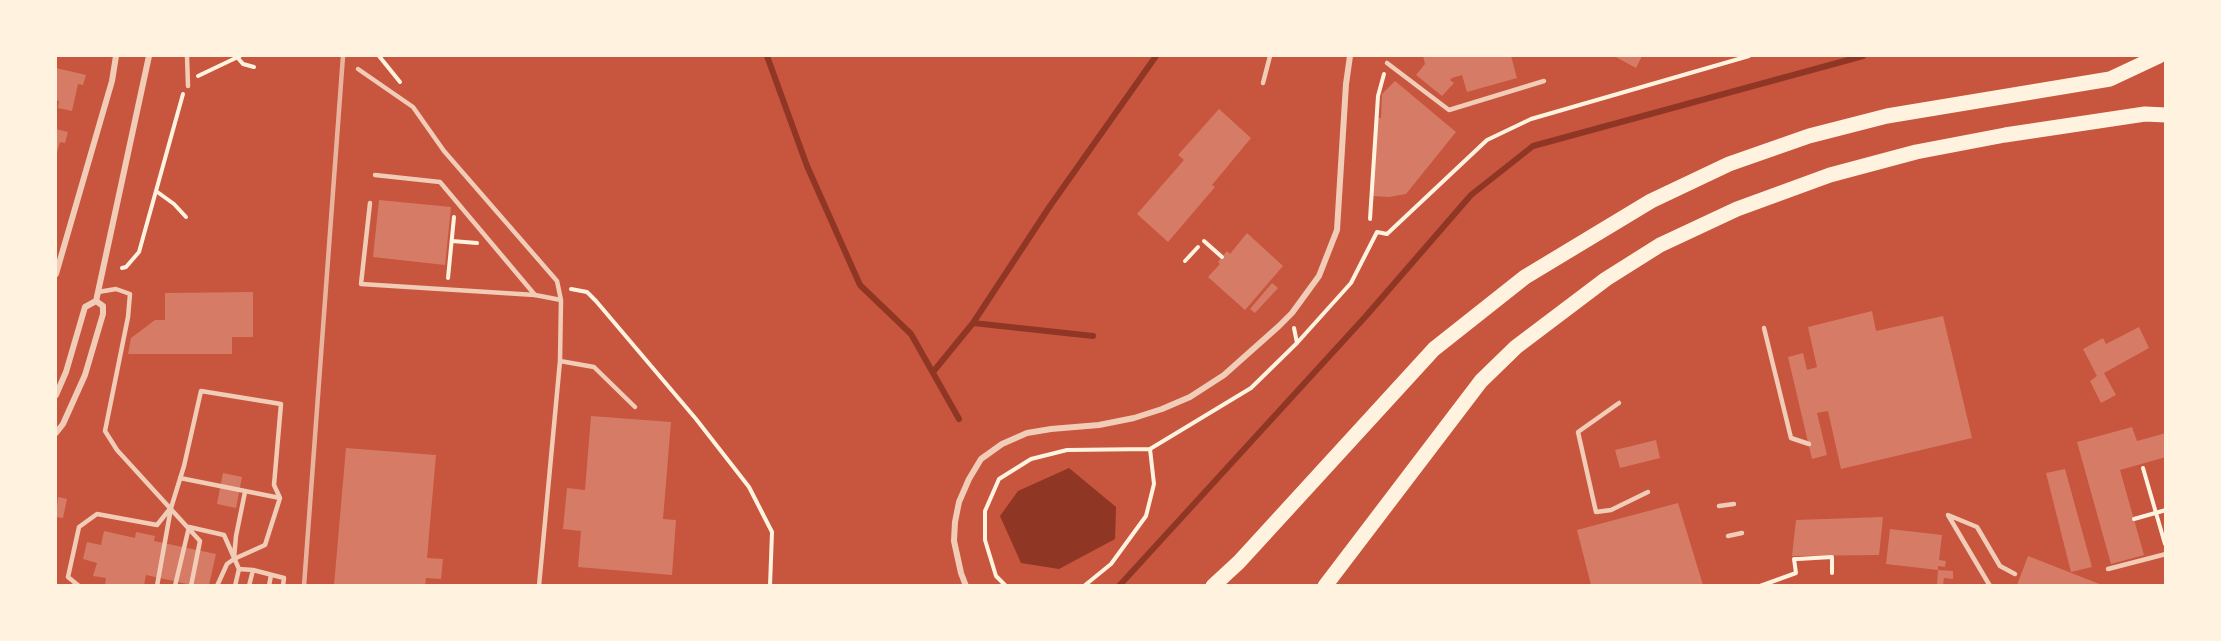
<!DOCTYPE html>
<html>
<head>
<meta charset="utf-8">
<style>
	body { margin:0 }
	#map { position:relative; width:2221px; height:641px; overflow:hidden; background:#c8553d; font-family:"Nunito Sans",sans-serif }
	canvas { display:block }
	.frame { position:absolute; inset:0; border:57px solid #fff3e0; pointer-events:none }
</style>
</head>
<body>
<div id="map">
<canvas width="2221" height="641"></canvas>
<div class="frame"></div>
</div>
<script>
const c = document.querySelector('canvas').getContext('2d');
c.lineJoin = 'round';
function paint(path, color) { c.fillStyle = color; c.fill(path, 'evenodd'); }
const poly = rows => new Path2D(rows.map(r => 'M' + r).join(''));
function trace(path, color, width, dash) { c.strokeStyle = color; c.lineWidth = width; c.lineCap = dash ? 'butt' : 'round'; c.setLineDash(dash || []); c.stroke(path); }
paint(poly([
	[1069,468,1116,507,1115,539,1059,569,1021,563,1000,516,1018,491]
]), '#8f3625');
trace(poly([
	[767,56,807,166,860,285,911,334,959,419],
	[973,323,1093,336],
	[933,372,973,323,1050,206,1156,56],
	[1119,586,1366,316,1471,195,1533,146,1863,56]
]), '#8f3625', 6);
paint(poly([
	[1423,56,1511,56,1517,78,1467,92,1462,75,1452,78,1450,80,1454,83,1442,96,1416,75,1425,64],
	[1614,56,1642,56,1636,68],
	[56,68,86,75,83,85,78,84,72,111,58,108,59,101,56,100],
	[1395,81,1456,132,1406,194,1389,197,1372,196,1378,118,1381,118,1382,94],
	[1219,109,1251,138,1212,185,1215,187,1168,242,1137,214,1184,160,1178,155],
	[56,129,68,132,65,143,60,142,56,156],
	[379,200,451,207,445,265,373,257],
	[1247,233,1283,266,1245,310,1208,277,1220,264,1218,262,1227,251,1230,254],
	[1272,283,1278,288,1255,313,1250,309],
	[253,292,253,337,232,337,232,354,128,354,131,338,155,320,165,320,165,293],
	[1872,311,1876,331,1943,316,1972,438,1841,469,1828,411,1817,413,1827,455,1812,459,1788,357,1803,353,1807,370,1817,367,1808,327],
	[2139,327,2149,348,2104,373,2116,395,2101,403,2090,381,2097,376,2083,349,2103,338,2106,344],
	[591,416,671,422,663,519,676,520,672,575,578,567,581,531,563,529,567,488,585,490],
	[2132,427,2137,441,2166,433,2166,457,2120,470,2144,555,2111,564,2077,442],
	[1656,440,1660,458,1620,468,1615,450],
	[346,448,436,455,427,558,443,559,441,579,426,578,425,585,334,585],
	[2065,469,2092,567,2071,572,2046,473],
	[223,473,242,477,236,508,217,504],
	[58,497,67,499,63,518,56,517],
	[1678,503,1703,585,1591,585,1577,530],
	[1883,517,1879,555,1792,556,1796,520],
	[1890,529,1942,535,1939,560,1946,561,1945,567,1938,566,1938,570,1886,564],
	[104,531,135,538,136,532,155,536,154,541,216,554,209,585,192,585,146,575,144,585,126,584,126,585,105,585,106,578,93,576,97,563,83,559,87,542,101,545],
	[2028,556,2102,585,2017,585],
	[1938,570,1953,571,1953,579,1944,578,1943,585,1937,585]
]), '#d67c66');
trace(poly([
	[379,56,400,82],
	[237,57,243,64,254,67],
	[198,76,240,56],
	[156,191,174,204,186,217],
	[1370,219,1378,96,1384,74],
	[452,241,477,243],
	[1204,241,1222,257],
	[1185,261,1198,247],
	[122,268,126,267,139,252,183,94],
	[448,278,454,217],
	[571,289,587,292,596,301,696,419,749,487,772,532,770,586],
	[1294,328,1297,343],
	[1150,449,1251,388,1297,343,1351,283,1377,232,1387,234,1487,140,1531,119,1749,56],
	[2143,468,2165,544],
	[2134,519,2166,510],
	[1006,586,996,576,985,540,985,511,999,479,1031,459,1067,450,1150,449,1154,484,1146,516,1111,564,1084,586],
	[1760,586,1796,573,1794,559,1798,559,1832,557,1832,573]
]), '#fff3e0', 4);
trace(poly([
	[187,56,188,86],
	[1387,63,1449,110,1544,81],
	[358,69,413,107,444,151,557,281,561,300,560,361,539,586],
	[1263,83,1270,56],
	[375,175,440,182,535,295],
	[370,203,361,284,535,295,561,300],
	[98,292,116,289,130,294,128,317,105,431,117,450,200,541,191,586],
	[1764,328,1791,438,1809,444],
	[560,361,594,367,635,407],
	[1619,403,1578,432,1596,512,1611,510,1648,492],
	[180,478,280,498,265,545,234,559,227,564,217,586],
	[1719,506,1734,504],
	[1728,536,1742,533],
	[234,558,236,536,245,492],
	[2108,569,2166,554],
	[79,586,68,577,79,527,97,514,157,525,169,510],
	[157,586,171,508,184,466,201,391,281,404,274,485,280,498],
	[175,586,189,527,224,535,239,569,253,570,284,578,283,586],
	[235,586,239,569],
	[249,586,253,570],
	[269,586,271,575],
	[1990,586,1948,515,1977,527,2000,566,2015,574]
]), '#f1ccb7', 4.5);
trace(poly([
	[56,274,112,81,116,56],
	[56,395,66,372,85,307,96,301,98,292,149,56],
	[56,433,63,424,85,375,103,314,103,306,96,301],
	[966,586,961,573,954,541,955,522,959,502,969,479,981,459,1002,444,1027,433,1051,429,1099,425,1134,418,1162,409,1190,397,1224,375,1279,326,1292,313,1319,276,1337,230,1346,84,1350,56]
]), '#f1ccb7', 6);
trace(poly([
	[1213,586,1239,562,1434,349,1525,277,1651,201,1729,164,1809,136,1887,116,2110,79,2159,56],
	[1325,586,1481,381,1516,347,1606,279,1660,245,1737,209,1830,175,1916,152,2005,135,2145,114,2166,115]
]), '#fff3e0', 15);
trace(poly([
	[304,586,343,56]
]), '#e9b49f', 4.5);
</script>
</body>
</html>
